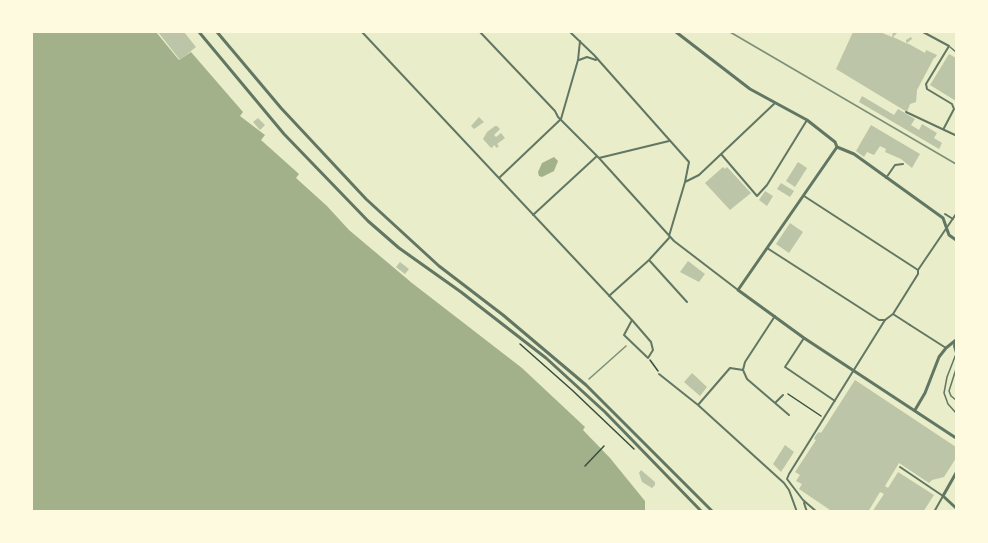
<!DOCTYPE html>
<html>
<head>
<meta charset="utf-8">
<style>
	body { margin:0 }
	#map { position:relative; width:988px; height:543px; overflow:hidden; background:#e9edc9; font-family:"Roboto Condensed",sans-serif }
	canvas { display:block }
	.frame { position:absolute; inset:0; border:33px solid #fefae0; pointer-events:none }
</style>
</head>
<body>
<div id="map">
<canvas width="988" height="543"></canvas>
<div class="frame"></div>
</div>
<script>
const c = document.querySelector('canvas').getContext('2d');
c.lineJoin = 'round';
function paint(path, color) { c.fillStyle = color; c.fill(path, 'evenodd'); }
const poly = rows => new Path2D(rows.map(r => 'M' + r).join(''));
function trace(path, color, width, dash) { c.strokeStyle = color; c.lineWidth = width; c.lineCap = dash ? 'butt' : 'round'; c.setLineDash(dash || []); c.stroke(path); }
paint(poly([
	[32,32,156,32,179,60,191,52,243,112,240,116,265,135,261,140,299,174,296,178,327,206,349,230,412,283,522,368,585,427,583,430,610,458,645,501,645,511,32,511],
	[554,157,558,161,554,171,542,177,539,176,538,172,542,163]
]), '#a3b18a');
paint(poly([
	[158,32,184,32,196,47,180,60],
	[853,32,880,32,892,37,893,32,898,32,893,37,908,44,906,42,906,40,911,37,912,39,907,43,925,53,926,50,937,55,935,58,934,58,917,90,916,102,910,104,907,112,836,69],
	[949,54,956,58,956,101,930,85],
	[862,96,894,115,898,109,915,119,911,125,919,130,922,124,937,133,934,138,942,143,939,149,859,102],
	[479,117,484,122,474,129,471,126],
	[258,118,265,125,260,130,253,122],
	[871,125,920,154,912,168,901,159,885,152,886,149,880,146,874,155,867,152,864,157,856,151],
	[495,126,497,126,500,129,494,135,496,137,501,133,505,138,497,144,499,146,497,148,494,145,492,148,490,147,483,139,487,132],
	[798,162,807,168,795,187,786,181],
	[723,167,725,169,727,167,751,193,730,210,705,183],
	[781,183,794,191,790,197,777,189],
	[765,191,773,196,767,206,759,200],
	[790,223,803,232,789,253,776,244],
	[688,261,705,274,699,282,680,272],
	[400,262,409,269,405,274,396,267],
	[692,373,707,387,700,396,684,382],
	[855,380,956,447,956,458,944,477,932,480,929,483,899,463,885,486,888,488,898,472,934,495,923,512,872,512,884,494,880,492,868,512,833,512,799,489,802,484,796,481,800,475,795,472,816,440,814,439,816,435,819,432,821,433],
	[785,445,794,452,781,472,773,464],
	[641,470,655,482,655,485,652,488,642,482,639,473]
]), '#bcc5a7');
trace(poly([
	[520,344,572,390,634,449],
	[650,360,658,371],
	[788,394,821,416],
	[585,466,604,446]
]), '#344e41', 1.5);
trace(poly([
	[950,47,956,52],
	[956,354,947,377,944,393,948,404,956,413],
	[956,369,949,391,951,396,956,400]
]), '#617663', 1.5);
trace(poly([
	[886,178,895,165,903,164],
	[945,214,953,219],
	[918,270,956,214],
	[893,314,910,325],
	[804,338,785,367,835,401],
	[804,503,807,512],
	[817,512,803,500,787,479,789,474,885,320]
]), '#617663', 2);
trace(poly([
	[362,32,632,320,651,342,653,350,648,358,624,335,632,320],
	[480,32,555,111,558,117,599,158,674,241,738,290],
	[570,32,594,55,689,162,685,182,669,236],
	[923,32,949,46,926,84,927,89,952,104,954,109,944,128],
	[579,60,587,57,596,60],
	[906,112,955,135],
	[561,119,578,60,580,41],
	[721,154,757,196,767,185,807,120],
	[599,158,669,141],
	[500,177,561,119],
	[685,182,699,175,775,103],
	[533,215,597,156],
	[767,248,879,320,885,320,893,314,918,274,918,270,804,196],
	[649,260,687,302],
	[609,296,649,260,669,238],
	[775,316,745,362,743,370,747,379,789,415],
	[910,325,946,348],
	[955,342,954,346,956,353],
	[659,374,698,405,784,483,789,490,797,512],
	[775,403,783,395],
	[698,405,730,368,743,370],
	[900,467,943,496,934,512]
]), '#617663', 2);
trace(poly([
	[199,32,284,134,368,221,399,248,461,292,546,358,605,412,702,512],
	[217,32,281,108,366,199,439,266,503,315,586,385,713,512],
	[676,32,750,89,807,120,835,142,837,147,854,154,943,218,949,235,956,240],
	[837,147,738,290,804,338,956,438],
	[915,410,925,393,939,357,946,348,956,340],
	[956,473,943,496,956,508]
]), '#617663', 3);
trace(poly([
	[730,32,956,164],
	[589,379,626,346]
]), '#7c8e77', 1.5);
</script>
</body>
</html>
